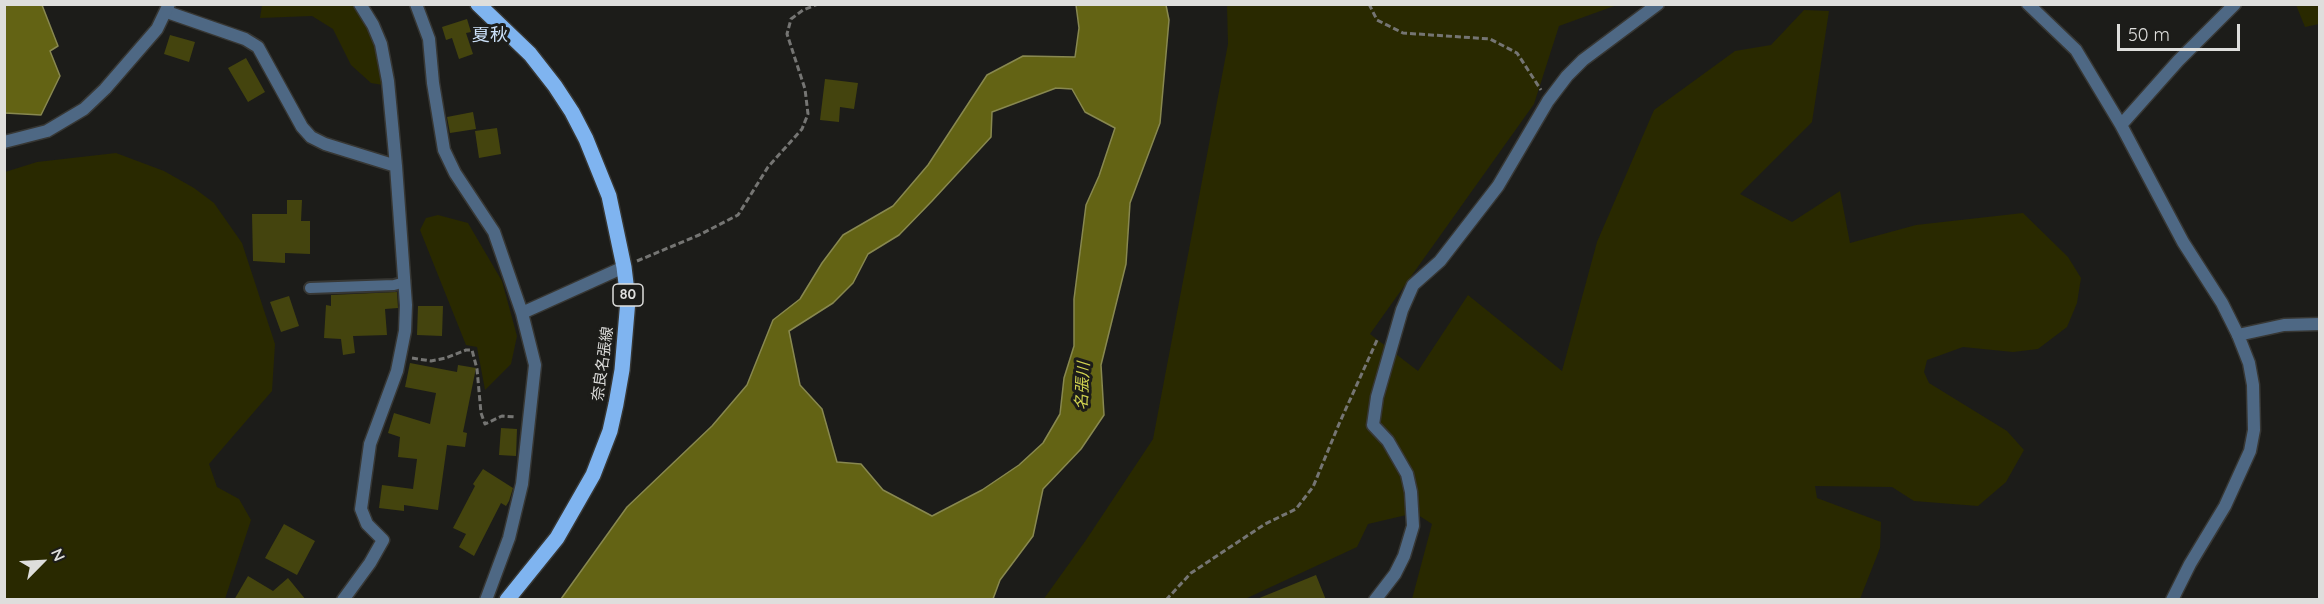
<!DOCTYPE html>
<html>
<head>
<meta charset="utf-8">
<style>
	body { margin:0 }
	#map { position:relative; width:2324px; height:604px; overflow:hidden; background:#1c1c19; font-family:Quicksand,sans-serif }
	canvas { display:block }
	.frame { position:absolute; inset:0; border:6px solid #dededc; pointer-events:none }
	.north { position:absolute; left:12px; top:532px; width:60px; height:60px; -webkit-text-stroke:4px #1c1c19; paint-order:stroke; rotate:66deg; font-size:16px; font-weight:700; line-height:24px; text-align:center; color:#dededc }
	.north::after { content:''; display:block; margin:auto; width:21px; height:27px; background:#dededc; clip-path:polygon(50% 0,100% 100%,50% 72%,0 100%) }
	.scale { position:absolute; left:2117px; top:24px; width:123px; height:27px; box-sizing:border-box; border:3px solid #dededc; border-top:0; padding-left:8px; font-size:18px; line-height:21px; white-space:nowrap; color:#dededc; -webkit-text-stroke:4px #1c1c19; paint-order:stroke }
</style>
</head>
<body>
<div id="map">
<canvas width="2324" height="604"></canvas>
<div class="frame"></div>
<div class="north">N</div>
<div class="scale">50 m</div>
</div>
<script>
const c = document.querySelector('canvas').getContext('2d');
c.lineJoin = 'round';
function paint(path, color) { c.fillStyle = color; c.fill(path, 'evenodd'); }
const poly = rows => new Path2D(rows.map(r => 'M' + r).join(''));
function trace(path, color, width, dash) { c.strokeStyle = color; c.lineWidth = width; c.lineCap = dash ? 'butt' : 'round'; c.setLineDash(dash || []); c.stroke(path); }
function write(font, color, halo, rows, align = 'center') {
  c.font = font + ' Quicksand,"Noto Sans JP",sans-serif'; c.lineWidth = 6; c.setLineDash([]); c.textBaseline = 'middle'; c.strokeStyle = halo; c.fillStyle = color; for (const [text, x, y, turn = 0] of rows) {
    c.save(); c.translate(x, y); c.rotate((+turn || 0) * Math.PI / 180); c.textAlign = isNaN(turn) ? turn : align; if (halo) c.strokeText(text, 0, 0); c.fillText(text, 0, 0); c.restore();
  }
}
paint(poly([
	[262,5,354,5,377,46,383,85,371,83,351,65,333,29,312,16,260,18],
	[1227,5,1617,5,1559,26,1534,104,1370,334,1418,371,1468,295,1562,371,1597,242,1654,110,1735,51,1771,45,1804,10,1829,11,1812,122,1740,194,1792,222,1840,191,1850,243,1916,225,2023,213,2068,257,2081,278,2077,303,2067,327,2038,349,2013,352,1963,347,1927,360,1924,372,1929,383,2007,431,2024,450,2006,482,1978,506,1914,501,1892,487,1815,486,1817,498,1881,522,1880,548,1860,599,1412,599,1432,524,1415,513,1368,524,1357,547,1245,599,1043,600,1086,540,1153,439,1228,44],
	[2296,5,2319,5,2319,24,2305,27],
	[116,153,164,171,194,188,214,203,242,243,275,344,272,391,209,464,217,487,239,499,251,520,225,599,5,599,5,172,37,162],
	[438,215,468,223,502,281,517,336,511,364,485,390,477,347,466,345,420,230,426,218]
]), '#292900');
const water = poly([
	[4,5,42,5,58,46,50,51,60,76,41,115,5,113,4,5],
	[1076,5,1166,5,1169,20,1160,123,1130,203,1126,264,1101,365,1104,415,1081,449,1043,489,1033,536,1000,580,993,599,561,599,627,507,712,426,747,385,773,320,800,299,822,263,843,235,893,206,928,165,987,75,1023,56,1075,57,1079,28,1076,5],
	[1056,88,1072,89,1085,112,1115,128,1099,176,1086,205,1074,299,1074,346,1064,378,1060,414,1043,443,1019,465,982,490,932,516,883,490,861,464,837,462,822,409,800,385,789,331,833,303,853,283,868,254,899,235,932,201,991,137,992,112,1056,88]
]);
paint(water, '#636314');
trace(water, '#888850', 1.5);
paint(poly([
	[467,19,471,32,466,33,473,54,459,59,452,38,446,40,442,27],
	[170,35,195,42,189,62,164,54],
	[246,58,265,92,248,102,228,68],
	[825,79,858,83,854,109,840,107,839,122,820,120],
	[473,112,476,129,450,133,447,117],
	[497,128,501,154,479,158,475,131],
	[287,200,302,200,301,221,310,221,310,254,285,253,285,263,253,261,252,214,287,214],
	[397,292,398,308,385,309,387,335,353,336,355,353,343,355,341,339,324,338,326,305,331,306,331,295],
	[289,296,299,326,281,332,270,302],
	[418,306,443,306,442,336,417,335],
	[410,363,457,372,458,365,476,368,463,432,467,433,465,447,447,445,438,510,404,505,404,511,379,508,382,485,413,489,417,459,398,457,400,437,388,433,394,413,430,424,436,393,405,387],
	[501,428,517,429,516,456,499,455],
	[483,469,513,488,509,501,506,506,501,503,474,556,459,547,466,534,453,528,475,486,473,484],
	[284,524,315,541,297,575,265,558],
	[1316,575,1326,600,1257,600,1257,599],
	[248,576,273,591,288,578,306,600,234,600]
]), '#44440e');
const service = poly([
	[310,288,394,285,405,282]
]);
const minor = poly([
	[360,4,373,25,381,44,388,81,396,166],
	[416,4,429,39,433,83,444,150,455,173,494,232,522,313,535,365,522,484,509,538,486,600],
	[2028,4,2076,50,2121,125,2183,242,2222,303,2238,335],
	[167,12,245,39,258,47,302,127,311,137,325,144,396,166,406,305,405,331,397,371,370,444,361,509,367,524,383,540,370,563,343,600],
	[2121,125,2178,61,2235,4],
	[522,313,624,267],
	[1375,600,1395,574,1404,556,1413,526,1411,492,1407,474,1388,441,1373,425,1377,397,1402,310,1413,285,1440,261,1498,186,1548,101,1567,76,1583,60,1658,4]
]);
const tertiary = poly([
	[4,142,47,131,84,109,105,89,157,29,169,4],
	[2172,600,2190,564,2225,506,2250,451,2254,430,2253,385,2249,363,2238,335,2284,325,2320,324]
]);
const primary = poly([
	[478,4,530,54,555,86,572,112,586,139,609,196,624,267,628,300,622,370,616,404,610,431,593,475,557,538,507,600]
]);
trace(service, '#373734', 14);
trace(minor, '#373734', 15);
trace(tertiary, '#373734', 15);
trace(primary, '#373734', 18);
trace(poly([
	[1369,4,1377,20,1403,33,1490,39,1517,53,1541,90],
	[637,261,699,235,738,215,768,167,802,129,808,114,805,89,787,34,791,19,803,10,818,4],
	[412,358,431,361,446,358,466,350,472,350,477,369,481,413,485,424,502,416,516,417],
	[1166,600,1191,573,1265,524,1296,509,1313,487,1339,424,1378,338]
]), '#757573', 3, [6, 3]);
trace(service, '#4e6884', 10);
trace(minor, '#4e6884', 12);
trace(tertiary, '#4e6884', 12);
trace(primary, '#7fb4f0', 15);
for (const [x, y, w] of [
	[628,295,30]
]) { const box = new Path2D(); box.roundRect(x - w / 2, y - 11, w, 22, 4.5); c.fillStyle = '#1c1c19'; c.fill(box); trace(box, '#dededc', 1.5); }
write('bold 14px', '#dededc', null, [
	["80",628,295]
]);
write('15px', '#dededc', '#1c1c19', [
	["奈良名張線",603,364,-82]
]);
write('italic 16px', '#d2d450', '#1c1c19', [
	["名張川",1083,386,-87]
]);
write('18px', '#cbe0f8', '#1c1c19', [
	["夏秋",490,36]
]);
</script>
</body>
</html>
